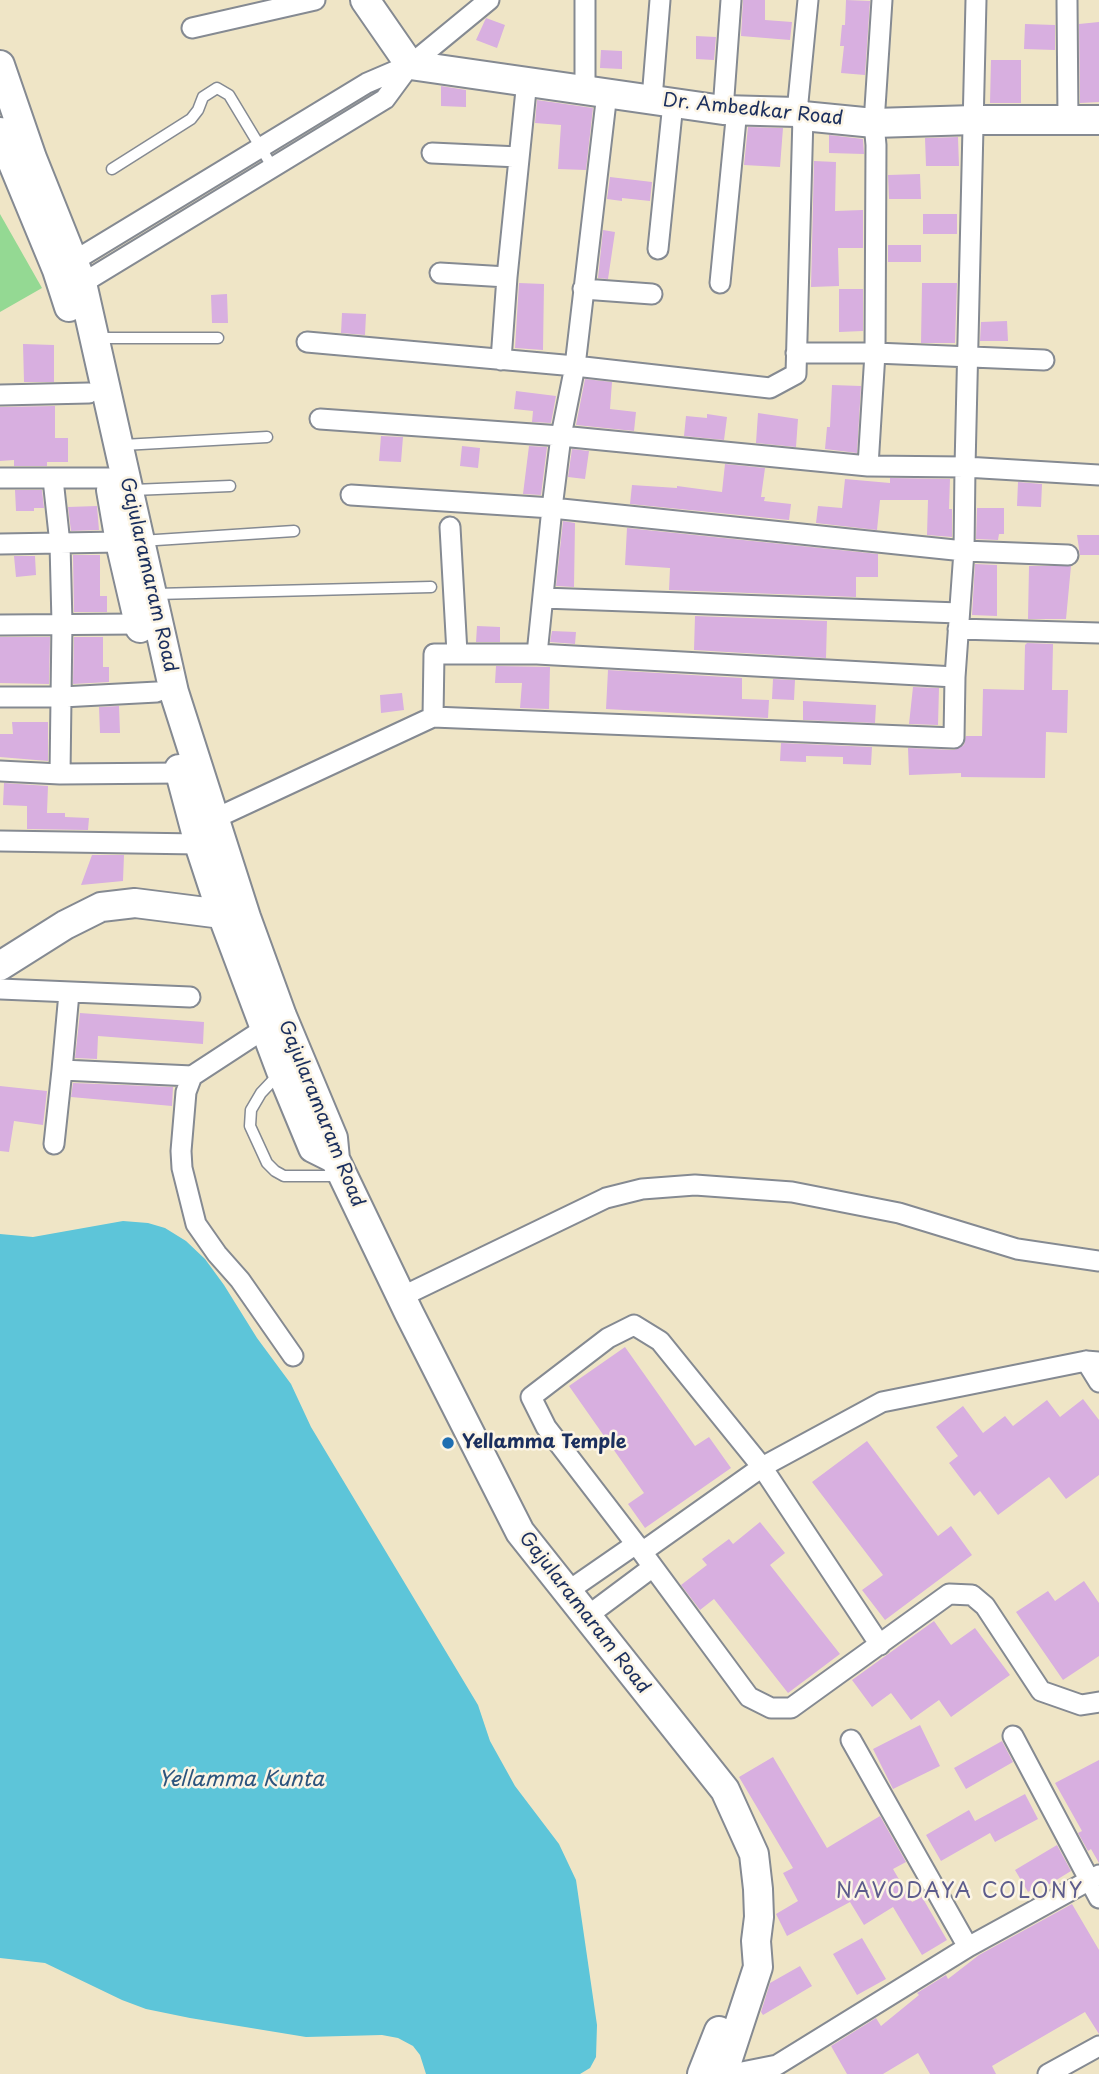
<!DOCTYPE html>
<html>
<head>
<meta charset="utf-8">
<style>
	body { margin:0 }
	canvas { display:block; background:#efe5c6 }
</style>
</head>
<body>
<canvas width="1099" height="2074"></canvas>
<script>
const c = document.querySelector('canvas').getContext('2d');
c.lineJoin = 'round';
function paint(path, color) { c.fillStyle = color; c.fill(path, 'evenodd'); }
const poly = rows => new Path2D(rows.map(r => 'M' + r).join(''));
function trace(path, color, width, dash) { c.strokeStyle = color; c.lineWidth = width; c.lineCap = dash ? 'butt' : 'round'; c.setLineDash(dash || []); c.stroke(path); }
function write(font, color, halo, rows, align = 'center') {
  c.font = font + ' "Playpen Sans",sans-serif'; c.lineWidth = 5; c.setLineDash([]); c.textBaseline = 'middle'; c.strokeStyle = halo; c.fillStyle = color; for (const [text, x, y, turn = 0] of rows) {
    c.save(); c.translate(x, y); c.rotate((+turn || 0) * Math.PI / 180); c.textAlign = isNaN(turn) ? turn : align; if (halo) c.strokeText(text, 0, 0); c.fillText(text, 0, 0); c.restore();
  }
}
paint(poly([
	[0,214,42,288,0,312]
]), '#94d993');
paint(poly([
	[123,1221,148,1223,165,1228,186,1241,205,1259,224,1285,257,1338,291,1384,311,1427,478,1705,490,1741,515,1786,559,1844,576,1880,597,2025,596,2057,590,2068,580,2074,426,2074,420,2055,413,2046,398,2038,382,2035,306,2037,190,2018,146,2009,122,2000,45,1963,0,1958,0,1234,33,1237]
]), '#5dc5d9');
paint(poly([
	[743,0,765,0,765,20,792,22,790,40,741,36],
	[846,0,870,1,865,75,841,73,844,46,840,46,842,25,845,25],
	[486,18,505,25,497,48,476,40],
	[1099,22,1099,102,1080,103,1079,24],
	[1025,24,1055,25,1055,50,1024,49],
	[696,36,716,37,714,60,696,59],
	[601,50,622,51,622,69,600,68],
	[991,60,1021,60,1021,103,990,103],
	[441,86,466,90,466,107,441,106],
	[537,100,593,108,586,170,558,169,561,125,535,123],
	[748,127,783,128,780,167,744,165],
	[829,135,863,139,864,154,829,153],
	[958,137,959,166,926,166,925,138],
	[814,161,836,162,835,211,863,210,863,248,838,248,839,286,811,287],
	[920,174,921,199,889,199,888,175],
	[610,177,652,182,650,201,622,198,622,201,607,199],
	[923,214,957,214,957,234,923,234],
	[603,230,615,232,608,279,598,278],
	[888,245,921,245,921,262,888,262],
	[519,283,544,284,543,350,515,348],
	[922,283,957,283,955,343,921,343],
	[839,289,863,289,863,331,839,332],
	[227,294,228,323,212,323,211,295],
	[342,313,366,314,365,335,341,333],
	[1007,321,1008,341,980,341,981,322],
	[23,344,54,345,54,382,24,382],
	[585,379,612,382,610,409,636,412,634,431,576,425],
	[832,385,861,386,857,453,825,449,827,427,830,427],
	[516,391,556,396,551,423,532,422,533,411,514,409],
	[55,406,55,438,68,438,68,462,47,462,47,466,14,466,14,460,0,461,0,407],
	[758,413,798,419,796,447,756,443],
	[707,414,727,417,724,440,684,436,686,416,707,418],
	[381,436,403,437,401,462,379,461],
	[462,446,480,448,478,468,460,466],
	[529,446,547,447,541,495,523,494],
	[572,449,589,451,585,479,568,477],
	[725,464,765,468,761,497,765,497,764,501,791,504,789,520,630,504,632,485,677,488,677,486,722,492],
	[890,478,950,479,949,509,952,509,952,537,927,535,928,500,880,500,877,530,816,523,818,506,842,508,845,479,890,483],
	[1018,482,1042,484,1041,507,1017,506],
	[15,490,42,490,44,508,34,508,34,511,16,511],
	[97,506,99,530,71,531,68,507],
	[977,508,1004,508,1004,534,999,534,998,540,976,539],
	[563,521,575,523,574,587,556,586],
	[627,528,878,554,878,577,856,577,856,597,669,590,670,568,625,565],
	[1077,535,1099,535,1099,555,1080,555],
	[73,555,100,555,100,596,107,596,107,612,74,612],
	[14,556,35,556,36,575,16,577],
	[975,564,997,565,997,616,972,615],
	[1029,566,1071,566,1066,619,1028,619],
	[695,616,827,621,826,658,694,650],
	[477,626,500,627,500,642,476,642],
	[552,631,576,632,575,644,550,642],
	[0,637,50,637,49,684,0,683],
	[74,637,103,637,103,667,109,667,109,682,73,684],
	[1027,643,1053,644,1052,690,1068,690,1067,733,1046,732,1045,778,961,777,961,773,909,775,908,748,954,750,964,745,966,736,982,736,983,689,1024,690,1025,645],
	[496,666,550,667,549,709,520,708,522,683,495,683],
	[608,670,742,678,742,699,769,700,768,718,606,709],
	[773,679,795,680,794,700,772,699],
	[913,687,939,688,938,725,909,724],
	[402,693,404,710,381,713,380,695],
	[803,701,876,705,875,723,803,720],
	[119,706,120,733,100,733,99,707],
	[12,722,48,722,48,761,0,757,0,734,13,734],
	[781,743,872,747,871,765,843,764,843,757,806,756,806,762,780,761],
	[4,783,48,786,47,813,65,813,65,817,89,818,88,830,27,829,27,806,3,805],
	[92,855,124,855,123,881,81,885],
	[80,1013,204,1022,203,1044,98,1036,97,1059,75,1058],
	[73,1083,173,1087,172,1106,71,1097],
	[0,1086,47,1091,43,1125,14,1121,9,1152,0,1151],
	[625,1347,695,1446,709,1437,731,1468,645,1528,628,1504,644,1493,569,1386],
	[1083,1399,1099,1420,1099,1475,1066,1499,1049,1477,998,1515,980,1491,974,1496,949,1463,958,1456,936,1427,963,1406,983,1433,1005,1416,1013,1426,1047,1400,1060,1417],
	[867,1441,938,1536,951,1526,972,1555,885,1620,862,1590,883,1575,812,1482],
	[760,1522,785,1553,770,1565,840,1654,788,1693,714,1599,700,1610,681,1585,707,1565,702,1559,729,1539,733,1544],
	[1084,1581,1099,1603,1099,1656,1063,1680,1016,1612,1048,1591,1055,1601],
	[934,1621,951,1645,975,1628,1010,1675,951,1717,939,1700,911,1720,891,1693,872,1707,852,1680],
	[920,1725,940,1766,893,1789,873,1749],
	[1002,1741,1013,1762,966,1789,954,1768],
	[773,1757,827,1848,880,1816,906,1862,893,1869,912,1902,922,1897,947,1940,922,1955,893,1907,864,1925,850,1902,787,1936,776,1914,798,1901,783,1873,793,1868,739,1777],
	[1099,1760,1099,1863,1091,1849,1088,1851,1078,1833,1082,1831,1055,1783],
	[1025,1794,1038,1819,995,1842,990,1833,941,1861,926,1835,969,1810,975,1821],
	[1057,1845,1071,1871,1045,1887,1043,1884,1028,1892,1015,1870],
	[1072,1904,1099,1950,1099,2034,1085,2012,992,2066,996,2074,930,2074,918,2053,883,2074,847,2074,831,2046,876,2018,881,2026,919,1995,917,1993,946,1975,948,1979,979,1955],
	[862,1938,886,1979,857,1995,833,1954],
	[800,1966,812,1986,763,2015,761,2012,770,1983]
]), '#d8afe0');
const lane = poly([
	[112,169,191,119,198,110,203,97,217,88,229,95,273,168],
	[96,338,218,338],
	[123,445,267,437],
	[133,490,230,486],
	[141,541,294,531],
	[156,594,431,587],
	[278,1075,261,1093,251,1110,250,1126,267,1163,275,1171,284,1176,338,1176]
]);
const street = poly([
	[585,0,585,90],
	[1067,0,1068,120],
	[192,28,315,0],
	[652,99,660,0],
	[723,110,731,0],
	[797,112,808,0],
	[432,153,519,157],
	[658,249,673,103],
	[64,267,367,83,409,65],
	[440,273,507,277],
	[720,283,737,109],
	[73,289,385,99,410,65,489,0],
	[583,289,652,294],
	[307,342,575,366,770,388,796,374,803,116],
	[796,353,875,353,1044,360],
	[501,360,507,277,527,80],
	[0,395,89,393],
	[320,419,561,436,868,466,875,353,876,145,874,123,882,0],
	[868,466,965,467,976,0],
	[0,478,109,478],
	[53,479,60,544,62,623,60,774,180,773],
	[351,495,552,508,964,551,1068,555],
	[450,527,457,653],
	[0,544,120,542],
	[543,598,959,613],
	[0,625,139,624],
	[958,629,1099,633],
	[537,654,552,508,561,436,575,366,607,93],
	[0,697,62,697,157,692],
	[433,717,434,654,537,654,955,677],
	[0,771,60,774],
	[214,819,433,717,954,738,955,677,964,551,965,467,1099,475],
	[0,841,199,844],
	[0,989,190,997],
	[69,993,62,1070,192,1076],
	[264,1029,192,1076,186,1092,181,1151,182,1168,196,1224,217,1254,240,1280,293,1356],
	[54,1144,62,1070],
	[401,1297,606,1198,642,1189,695,1185,792,1192,899,1213,1017,1249,1099,1261],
	[1086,1361,1099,1382],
	[1099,1362,1086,1361,882,1402,762,1467,660,1341,634,1325,608,1338,531,1397,546,1427,642,1552,749,1697,771,1708,791,1708,949,1594,972,1595,985,1606,1041,1691,1081,1705,1099,1702],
	[642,1552,762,1467,880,1645],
	[568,1591,636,1544],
	[586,1617,653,1567],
	[1013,1736,1099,1898],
	[851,1740,968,1947],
	[732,2074,777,2065,968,1947,1099,1875],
	[1048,2074,1099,2046]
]);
const secondary = poly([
	[365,0,410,65,723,110,797,112,803,116,874,123,974,120,1099,120],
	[0,65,32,158,82,283,174,692,246,917,282,1016,333,1138,335,1159,409,1313,520,1532,725,1790,754,1854,758,1889,759,1917,756,1941,758,1967,723,2074],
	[0,132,57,270,69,307],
	[111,490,120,542,140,628],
	[179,769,199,844,222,914,281,1071,313,1148,335,1159],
	[0,966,65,925,101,907,135,903,222,914],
	[702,2074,719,2031]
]);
trace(lane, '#858a92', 13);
trace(street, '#858a92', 23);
trace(secondary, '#858a92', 32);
trace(lane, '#fff', 10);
trace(street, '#fff', 19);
trace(secondary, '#fff', 28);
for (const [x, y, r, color] of [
	[448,1443,7,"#1f6fb2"]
]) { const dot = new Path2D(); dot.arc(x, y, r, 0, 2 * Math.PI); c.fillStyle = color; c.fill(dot); trace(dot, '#fcf5e5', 2.5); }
write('19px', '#1b2f5e', '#fcf5e5', [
	["Dr. Ambedkar Road",753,110,6],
	["Gajularamaram Road",148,575,77],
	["Gajularamaram Road",321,1114,68],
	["Gajularamaram Road",584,1613,52]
]);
write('bold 19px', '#1b2f5e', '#fcf5e5', [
	["Yellamma Temple",462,1443]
], 'left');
write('italic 21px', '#2c547d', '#fcf5e5', [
	["Yellamma Kunta",241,1780]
]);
c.letterSpacing = '2px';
write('21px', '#5d5c8c', '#fcf5e5', [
	["NAVODAYA COLONY",960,1892]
]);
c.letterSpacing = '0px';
</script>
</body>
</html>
